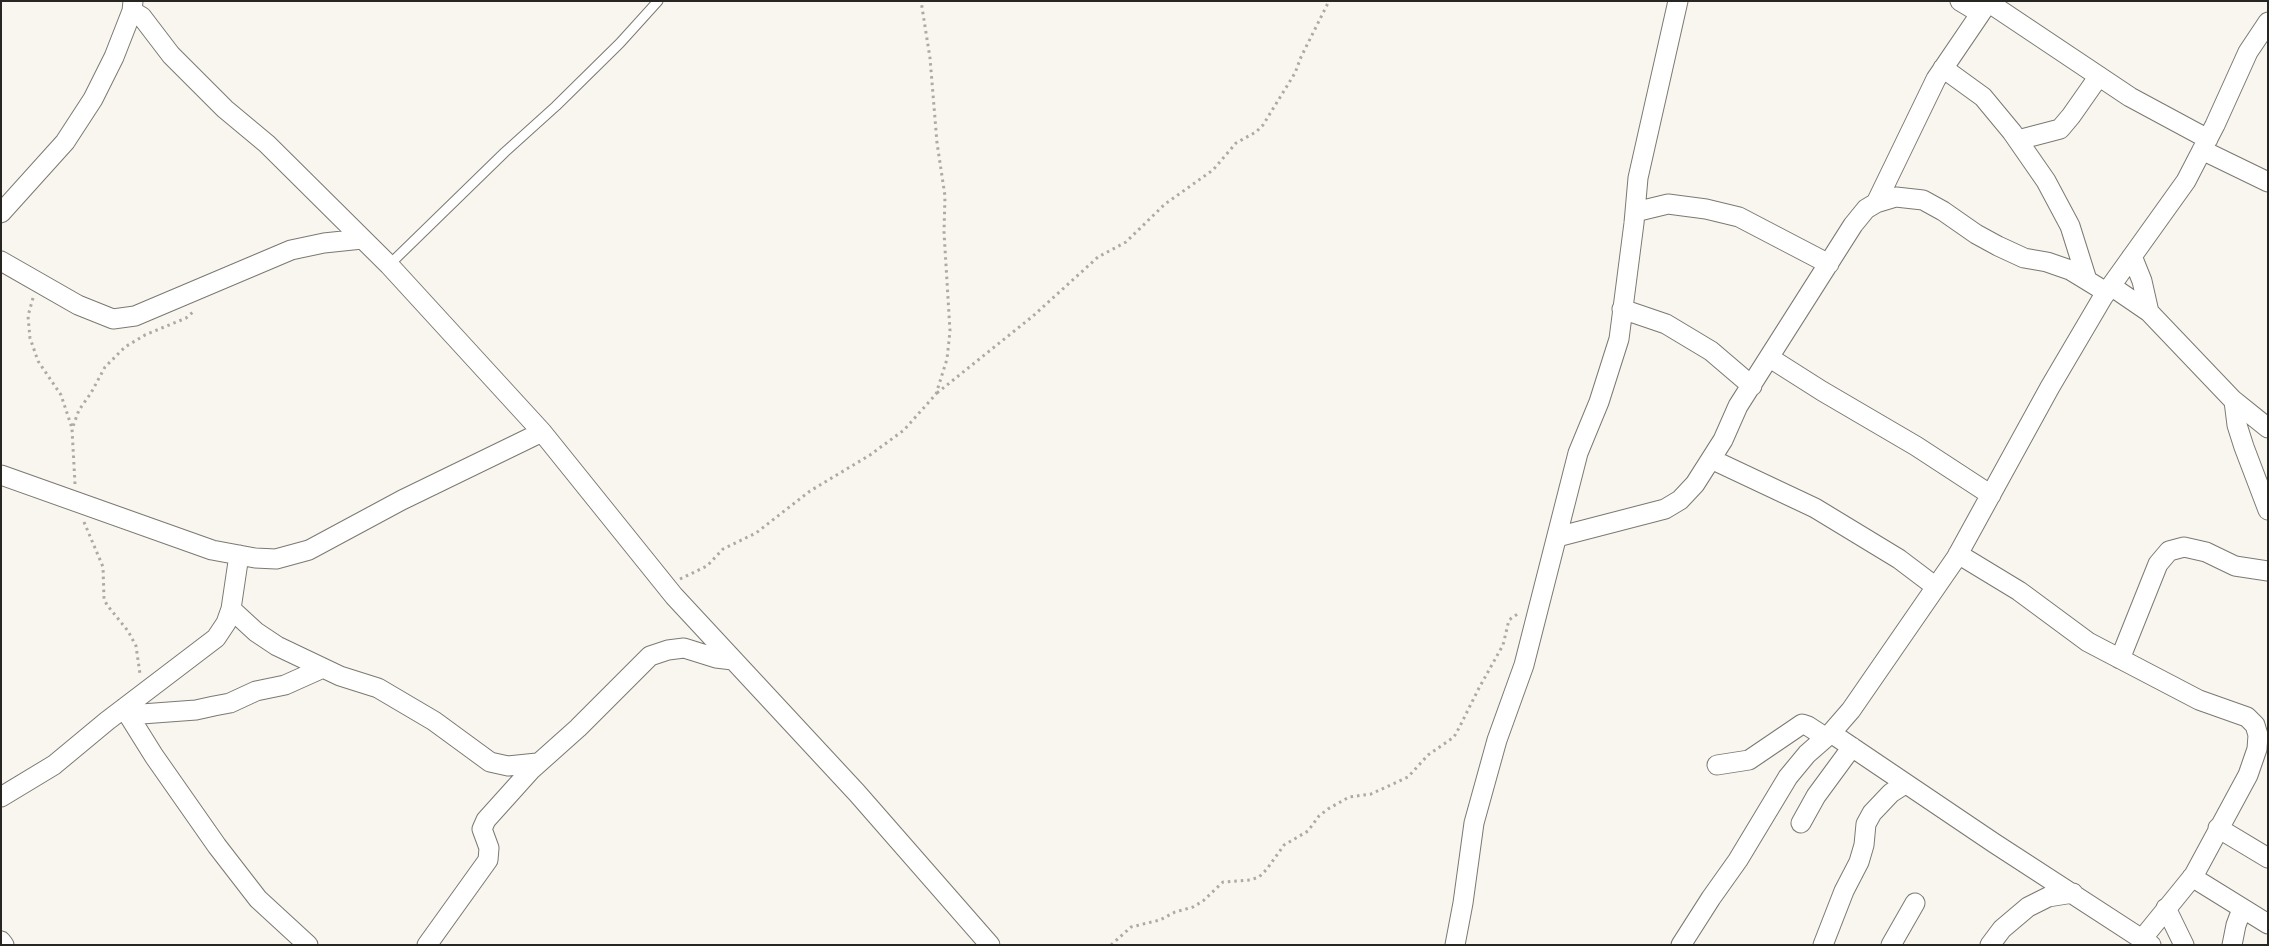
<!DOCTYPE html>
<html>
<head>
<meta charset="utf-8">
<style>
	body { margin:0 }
	#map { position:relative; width:2269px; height:946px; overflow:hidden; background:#f8f6ee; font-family:Arial,sans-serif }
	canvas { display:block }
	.frame { position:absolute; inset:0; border:2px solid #272623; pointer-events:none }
</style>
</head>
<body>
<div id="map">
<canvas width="2269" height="946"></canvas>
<div class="frame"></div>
</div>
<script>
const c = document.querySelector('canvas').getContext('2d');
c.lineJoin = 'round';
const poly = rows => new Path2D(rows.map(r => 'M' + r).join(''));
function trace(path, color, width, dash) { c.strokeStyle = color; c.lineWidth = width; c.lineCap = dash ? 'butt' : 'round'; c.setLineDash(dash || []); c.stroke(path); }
const service = poly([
	[389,265,505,152,556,106,620,43,658,1]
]);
const minor = poly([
	[133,1,132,11,142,17,171,55,225,109,267,144,389,265,542,432,674,596,857,793,990,945],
	[1960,1,1980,13],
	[1988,2,2130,97,2208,139],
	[1943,68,1983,97,2012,132,2046,181,2070,226,2087,280],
	[2018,140,2060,129,2071,116,2099,76],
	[2202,150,2268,182],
	[1876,203,1936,79,1989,1],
	[1635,212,1668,204,1706,209,1739,217,1829,264],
	[1,213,65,142,93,99,114,57,132,11],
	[2132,256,2142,281,2149,312],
	[1,261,78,305,113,319,135,316,291,250,324,243,362,239],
	[2111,286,2149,312,2233,400,2268,428],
	[1622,309,1666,324,1711,351,1752,386],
	[1770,358,1822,391,1916,446,1991,495],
	[2234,401,2237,425,2244,447,2268,510],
	[1711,459,1815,508,1899,559,1936,587],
	[1,475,212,550,255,558,276,559,309,550,402,500,542,432],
	[1557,537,1665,509,1680,500,1695,484,1723,440,1738,406,1853,225,1866,209,1876,203,1896,197,1923,200,1943,211,1976,234,1998,246,2024,258,2047,262,2070,270,2106,292],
	[1958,554,2019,591,2088,642,2199,700,2247,717,2255,725,2258,735,2257,749,2248,775,2194,875,2142,939],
	[231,609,256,632,277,646,340,676,378,688,434,721,490,762,508,766,537,763],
	[2120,659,2158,564,2169,551,2184,547,2206,552,2235,566,2268,571],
	[124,708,154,756,217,846,258,899,308,945],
	[128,715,196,710,214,706,230,703,256,691,285,685,323,668],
	[1831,733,1994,843,2151,945],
	[1717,765,1749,760,1802,724,1808,726,1825,737],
	[1,797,54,765,107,721,216,638,226,623,231,609,239,555],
	[1801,823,1816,796,1852,747],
	[2218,828,2268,858],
	[2192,877,2268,924],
	[2166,908,2184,945],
	[1,941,4,945],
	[427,945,488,860,489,848,482,829,486,820,531,770,578,728,650,656,668,650,684,648,716,658,733,660],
	[1455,945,1463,903,1474,823,1497,740,1524,665,1578,453,1599,402,1619,339,1634,223,1638,178,1678,1],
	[1681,945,1711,898,1738,860,1788,777,1807,754,1831,733,1851,710,1956,558,2050,387,2103,297,2186,181,2215,125,2248,52,2268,22],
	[1823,945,1844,891,1859,862,1864,845,1866,824,1872,813,1891,793,1905,784],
	[1891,945,1915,903],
	[1990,945,2002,929,2028,907,2048,897,2073,893],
	[2232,945,2236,925,2242,909]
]);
trace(service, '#7b7972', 11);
trace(minor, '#7b7972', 21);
trace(poly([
	[33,298,28,316,30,338,38,361,61,395,72,428],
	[937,393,1033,316,1098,257,1126,242,1165,204,1213,170,1236,143,1256,132,1263,125,1295,73,1301,57,1329,1],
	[75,484,72,429,79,410,91,393,105,367,125,347,145,335,186,318,193,312],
	[84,522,103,567,104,599,107,605,128,631,136,646,140,674],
	[680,579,707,566,723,549,756,533,810,491,870,455,904,430,936,394,947,359,950,331,944,232,945,196,937,143,930,58,921,1],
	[1111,945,1131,927,1160,920,1175,912,1193,907,1203,901,1223,882,1250,880,1259,877,1267,869,1284,845,1308,831,1319,816,1328,809,1349,797,1371,794,1408,777,1428,755,1454,737,1459,728,1479,688,1503,645,1509,620,1519,613]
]), '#acaaa4', 3, [2.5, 4]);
trace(service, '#fff', 9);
trace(minor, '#fff', 19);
</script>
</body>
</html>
